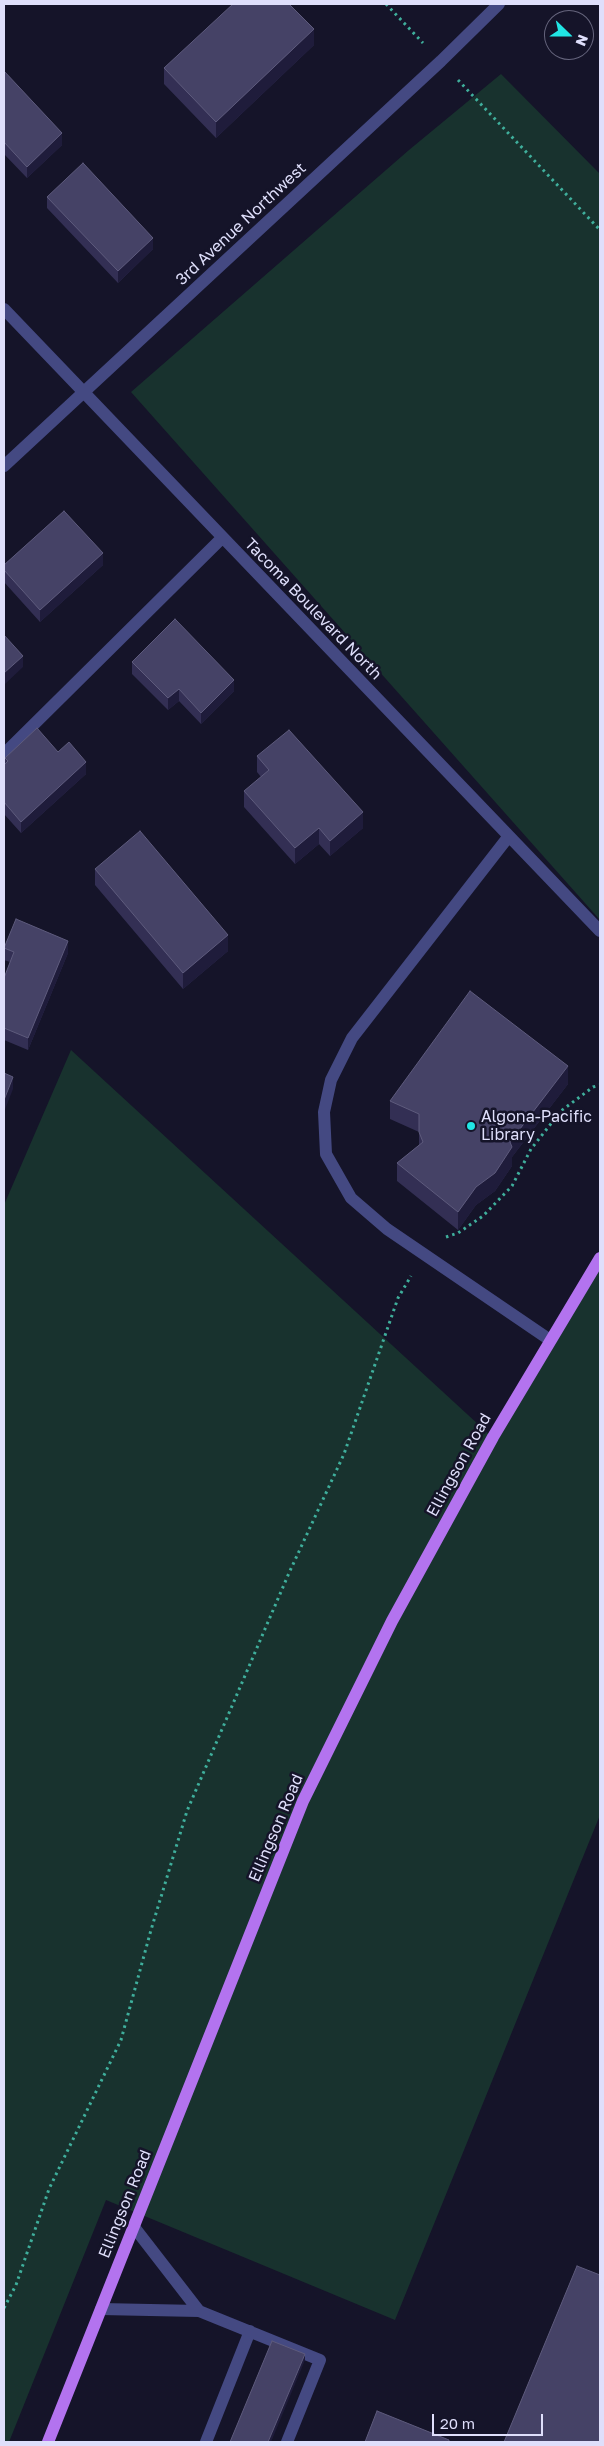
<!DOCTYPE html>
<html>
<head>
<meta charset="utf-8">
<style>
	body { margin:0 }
	#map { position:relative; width:604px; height:2446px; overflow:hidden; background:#151429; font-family:"Golos Text",sans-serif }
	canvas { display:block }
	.frame { position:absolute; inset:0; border:5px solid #dfdffb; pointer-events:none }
	.north { position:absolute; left:544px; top:10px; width:50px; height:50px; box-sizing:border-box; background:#151429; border:1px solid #66657d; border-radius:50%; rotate:112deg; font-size:14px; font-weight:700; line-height:20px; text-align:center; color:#dfdffb }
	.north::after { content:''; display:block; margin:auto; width:18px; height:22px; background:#21e5e4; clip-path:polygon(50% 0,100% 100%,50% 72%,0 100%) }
	.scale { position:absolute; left:432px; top:2414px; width:111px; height:22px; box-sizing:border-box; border:2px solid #dfdffb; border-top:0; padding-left:6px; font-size:15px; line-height:18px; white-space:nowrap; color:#dfdffb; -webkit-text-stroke:4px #151429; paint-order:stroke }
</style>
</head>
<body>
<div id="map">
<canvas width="604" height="2446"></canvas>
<div class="frame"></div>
<div class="north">N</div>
<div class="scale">20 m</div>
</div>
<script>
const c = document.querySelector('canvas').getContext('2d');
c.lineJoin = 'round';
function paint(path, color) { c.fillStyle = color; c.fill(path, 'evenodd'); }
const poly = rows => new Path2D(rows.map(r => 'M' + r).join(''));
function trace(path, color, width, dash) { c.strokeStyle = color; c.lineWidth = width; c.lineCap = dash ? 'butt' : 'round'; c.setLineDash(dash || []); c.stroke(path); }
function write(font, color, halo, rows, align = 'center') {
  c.font = font + ' "Golos Text",sans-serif'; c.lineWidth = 5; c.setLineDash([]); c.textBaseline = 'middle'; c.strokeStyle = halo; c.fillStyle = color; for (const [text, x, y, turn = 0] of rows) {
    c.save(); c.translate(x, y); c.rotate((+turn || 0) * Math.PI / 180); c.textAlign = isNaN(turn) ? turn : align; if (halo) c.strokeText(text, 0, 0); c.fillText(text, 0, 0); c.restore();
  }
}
paint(poly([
	[501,74,600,174,600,920,131,392,409,150],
	[71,1050,492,1437,600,1258,600,1815,395,2320,106,2200,9,2442,4,2442,4,1205]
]), '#18322e');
trace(poly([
	[386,4,423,43],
	[458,80,600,230],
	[446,1237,458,1233,483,1216,512,1186,531,1149,561,1111,593,1087,600,1085],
	[4,2308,16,2285,49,2189,121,2040,151,1930,187,1811,289,1573,344,1454,398,1298,411,1276]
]), '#3faf9c', 3, [2.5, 4]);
trace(poly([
	[4,309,600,931],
	[4,466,441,61,499,4],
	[4,754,222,538],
	[509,836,352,1038,331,1080,324,1112,326,1154,351,1198,387,1229,550,1340],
	[134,2227,199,2311],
	[101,2309,199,2311,320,2360,287,2442],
	[206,2442,250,2331]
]), '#444982', 12);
trace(poly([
	[48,2442,303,1801,392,1621,493,1437,600,1258]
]), '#b373ef', 12);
paint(poly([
	[314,45,216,138,164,84,164,68],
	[4,71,62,145,27,178,4,154],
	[47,197,153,249,118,283,47,208],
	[4,565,103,565,40,622,4,582],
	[132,662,234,691,201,724,179,701,168,710,132,674],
	[58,752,86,774,21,833,4,814,4,765,5,764,5,758],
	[257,756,363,828,330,856,319,844,295,864,244,807,244,791,261,777,257,772],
	[95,869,228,951,183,989,95,885],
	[4,948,68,953,28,1050,4,1040,4,978,10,962,4,960],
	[568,1084,512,1157,512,1166,495,1191,476,1205,458,1230,397,1181,397,1163,419,1145,419,1132,390,1119,390,1101]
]), '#332f54');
paint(poly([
	[314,29,314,45,216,138,216,122],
	[62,133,62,145,27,178,27,167],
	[153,238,153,249,118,283,118,271],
	[103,553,103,565,40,622,40,610],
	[23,656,23,667,4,685,4,673],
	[234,680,234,691,201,724,201,713],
	[179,689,179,701,168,710,168,698],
	[86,762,86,774,21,833,21,822],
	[363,812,363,828,330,856,330,841],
	[319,828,319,844,295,864,295,848],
	[228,935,228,951,183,989,183,973],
	[68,941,68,953,28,1050,28,1038],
	[568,1066,568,1084,512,1157,512,1166,495,1191,476,1205,458,1230,458,1212,476,1187],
	[13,1077,13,1089,4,1112,4,1100],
	[305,2354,305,2360,271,2442,268,2442]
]), '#1f1c3b');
const building = poly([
	[233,4,289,4,314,29,216,122,164,68,233,4],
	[4,71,62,133,27,167,4,142,4,71],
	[83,163,153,238,118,271,47,197,83,163],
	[64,511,103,553,40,610,4,570,4,565,64,511],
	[175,619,234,680,201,713,179,689,168,698,132,662,175,619],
	[4,635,23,656,4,673,4,635],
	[37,728,58,752,69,742,86,762,21,822,4,802,4,765,8,761,5,758,37,728],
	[289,730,363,812,330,841,319,828,295,848,244,791,269,770,257,756,289,730],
	[140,831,228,935,183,973,95,869,140,831],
	[16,919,68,941,28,1038,4,1028,4,978,14,952,4,948,16,919],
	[470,991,568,1066,510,1142,512,1147,495,1173,476,1187,458,1212,397,1163,423,1142,419,1132,419,1114,390,1101,470,991],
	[4,1073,13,1077,4,1100,4,1073],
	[577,2266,600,2275,600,2442,504,2442,577,2266],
	[272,2341,305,2354,268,2442,230,2442,272,2341],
	[377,2411,449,2440,449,2442,365,2442,377,2411]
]);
paint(building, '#454266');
trace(building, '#5e5b7d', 1);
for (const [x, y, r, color] of [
	[471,1126,5,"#21e5e4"]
]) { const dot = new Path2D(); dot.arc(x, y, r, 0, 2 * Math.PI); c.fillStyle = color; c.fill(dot); trace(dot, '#151429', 2); }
write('16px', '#dfdffb', '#151429', [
	["3rd Avenue Northwest",241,224,-43],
	["Tacoma Boulevard North",313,609,46],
	["Ellingson Road",459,1465,-61],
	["Ellingson Road",276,1828,-67],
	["Ellingson Road",125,2204,-68]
]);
write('16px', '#dfdffb', '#151429', [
	["Algona-Pacific",481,1117],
	["Library",481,1135]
], 'left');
</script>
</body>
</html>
